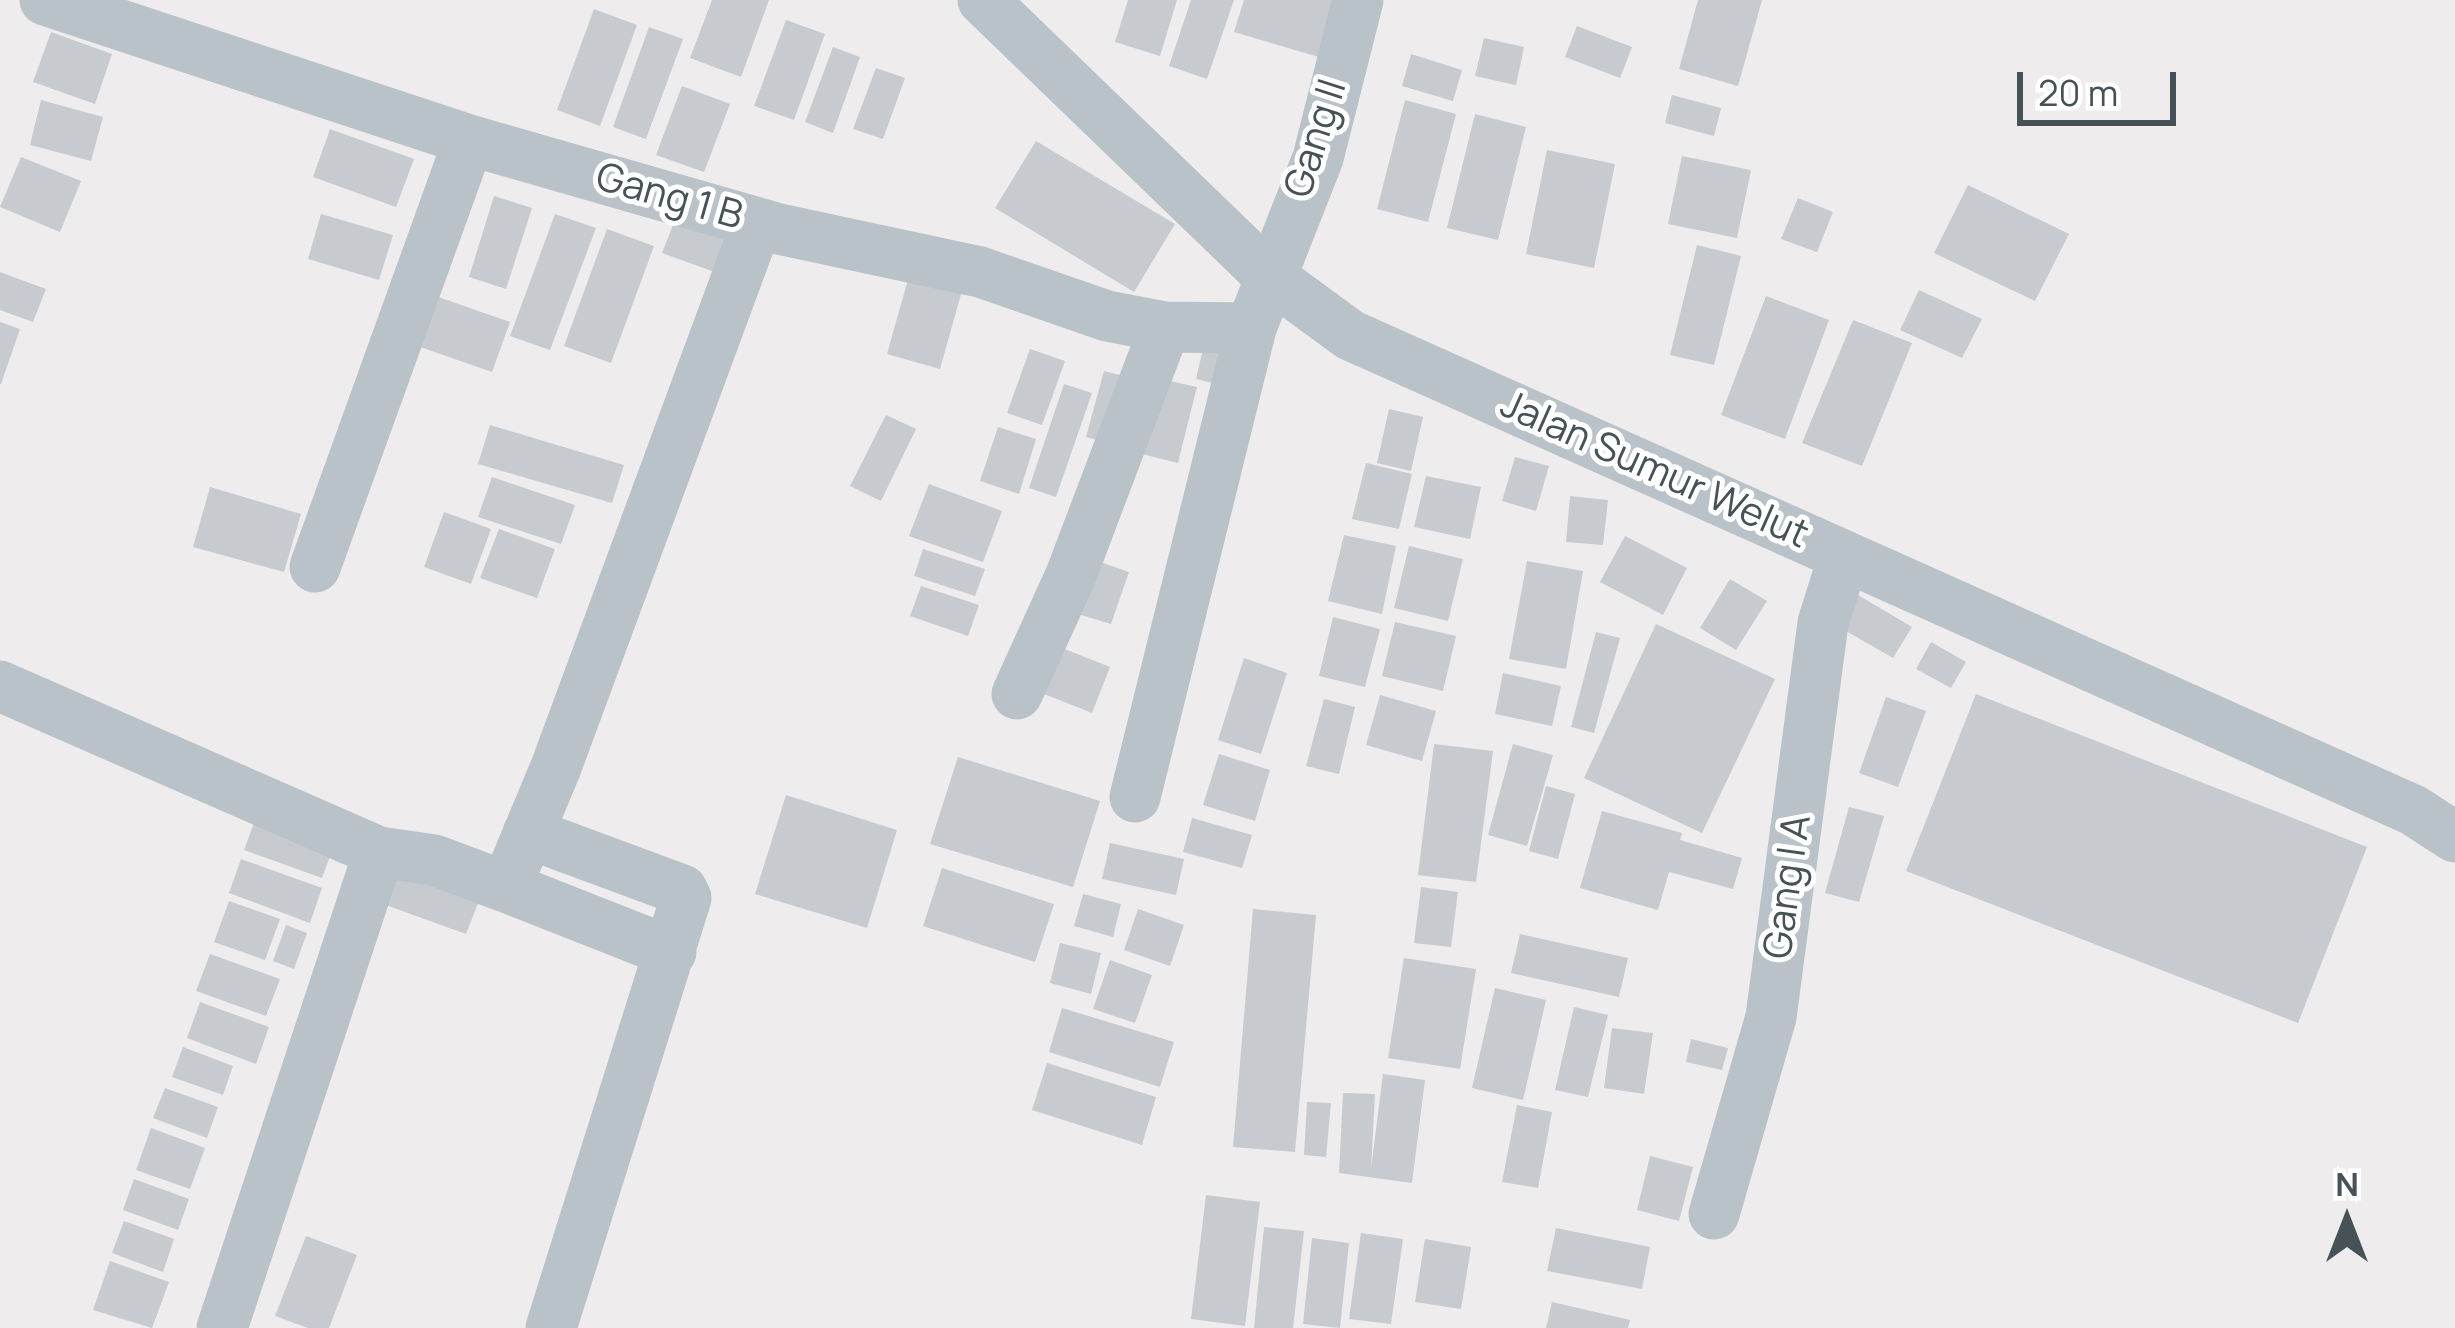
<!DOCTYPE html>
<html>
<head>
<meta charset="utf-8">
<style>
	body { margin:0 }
	#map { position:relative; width:2455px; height:1328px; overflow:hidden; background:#efeced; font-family:Manrope,sans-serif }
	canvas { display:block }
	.north { position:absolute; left:2287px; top:1160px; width:120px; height:120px; -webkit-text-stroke:9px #fff; paint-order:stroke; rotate:0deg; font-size:33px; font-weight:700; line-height:48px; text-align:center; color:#465158 }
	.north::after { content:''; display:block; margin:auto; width:42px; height:54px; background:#465158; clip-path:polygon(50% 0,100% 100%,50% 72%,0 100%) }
	.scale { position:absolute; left:2017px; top:72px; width:159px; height:54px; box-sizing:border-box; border:6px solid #465158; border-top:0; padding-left:15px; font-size:36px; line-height:42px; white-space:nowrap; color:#465158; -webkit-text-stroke:9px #fff; paint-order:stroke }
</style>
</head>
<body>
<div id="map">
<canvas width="2455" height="1328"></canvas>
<div class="north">N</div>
<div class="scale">20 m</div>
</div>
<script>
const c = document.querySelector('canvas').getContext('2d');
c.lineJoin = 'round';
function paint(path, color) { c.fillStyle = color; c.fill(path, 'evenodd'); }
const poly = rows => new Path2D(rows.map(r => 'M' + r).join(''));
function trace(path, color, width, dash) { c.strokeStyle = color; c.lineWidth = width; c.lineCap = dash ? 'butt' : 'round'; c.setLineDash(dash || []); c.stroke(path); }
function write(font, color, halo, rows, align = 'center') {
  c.font = font + ' Manrope,sans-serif'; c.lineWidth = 10; c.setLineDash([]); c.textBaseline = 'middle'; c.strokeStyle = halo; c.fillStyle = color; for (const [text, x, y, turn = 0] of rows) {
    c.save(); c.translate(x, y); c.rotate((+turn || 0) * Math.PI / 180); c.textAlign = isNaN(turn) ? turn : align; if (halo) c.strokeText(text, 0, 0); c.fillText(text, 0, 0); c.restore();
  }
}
paint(poly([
	[712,0,769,0,741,77,690,58],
	[1128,0,1177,0,1160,56,1115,42],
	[1191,0,1234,0,1207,79,1169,66],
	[1244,0,1339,0,1322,58,1234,32],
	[1698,0,1762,0,1738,86,1679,69],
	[594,9,637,25,600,126,557,110],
	[786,20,825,34,794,120,754,106],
	[1577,26,1632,47,1620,78,1565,57],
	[649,27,683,39,646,139,613,127],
	[51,32,112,54,95,104,33,82],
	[1484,38,1524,47,1516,85,1475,76],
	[833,47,860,57,833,133,805,122],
	[1411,54,1462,70,1453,101,1402,86],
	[876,68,905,78,883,139,853,129],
	[682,86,730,104,704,172,656,155],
	[1672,95,1721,108,1714,136,1665,123],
	[41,100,103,117,91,161,30,145],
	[1405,100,1456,114,1428,222,1377,209],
	[1475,114,1526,127,1498,240,1447,228],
	[330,129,414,159,396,207,313,177],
	[1036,141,1175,224,1134,292,995,208],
	[1547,150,1615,164,1594,268,1526,254],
	[1682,156,1751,170,1737,238,1668,224],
	[21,157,81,181,60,232,0,207],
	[1968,185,2069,234,2035,301,1934,253],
	[494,196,532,208,506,289,469,277],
	[1798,198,1833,212,1817,252,1781,239],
	[680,207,737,228,720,274,662,253],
	[321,214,393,235,379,280,308,259],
	[555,214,596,228,550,350,510,336],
	[607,229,654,246,611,363,564,346],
	[1697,245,1741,256,1714,365,1670,355],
	[912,265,965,280,940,369,887,354],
	[0,272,46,289,33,322,0,310],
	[1919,290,1982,319,1962,358,1900,330],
	[421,291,510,322,492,372,403,341],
	[1766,296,1829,320,1785,439,1721,415],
	[1853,320,1912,343,1862,466,1802,443],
	[0,322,20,329,1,384,0,384],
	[1206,336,1235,343,1225,386,1196,379],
	[1030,349,1065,361,1042,425,1007,413],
	[1104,371,1128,377,1111,444,1086,437],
	[1161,379,1197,387,1178,463,1142,454],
	[1064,384,1092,393,1056,497,1029,488],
	[1389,409,1423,417,1411,471,1377,463],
	[886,415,916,429,881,501,850,486],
	[490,425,624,465,612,503,478,464],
	[998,427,1036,439,1019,494,980,481],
	[1515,457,1549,466,1536,511,1502,501],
	[1366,463,1412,474,1399,529,1352,519],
	[1426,476,1481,487,1470,539,1414,527],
	[492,477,575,505,561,544,478,517],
	[929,484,1002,511,983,562,909,536],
	[210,487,301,514,284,572,193,547],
	[1570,496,1608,500,1603,545,1566,542],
	[444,512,491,529,471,584,424,567],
	[499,529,555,549,537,598,480,578],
	[1344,535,1396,546,1382,614,1328,601],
	[1625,536,1687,568,1663,615,1600,582],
	[1409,546,1463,559,1448,621,1394,608],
	[923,549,985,569,975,596,914,576],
	[1097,561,1129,572,1111,624,1078,614],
	[1527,561,1583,571,1566,669,1509,659],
	[1730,579,1767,601,1736,650,1700,628],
	[921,586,979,605,968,636,910,616],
	[1858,595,1912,627,1893,658,1839,627],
	[1333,617,1380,629,1365,687,1319,676],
	[1395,622,1456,636,1443,691,1382,676],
	[1656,624,1775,679,1702,833,1584,778],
	[1596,632,1620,638,1594,733,1571,727],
	[1931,642,1966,662,1951,688,1916,669],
	[1057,646,1110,667,1092,713,1039,692],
	[1244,658,1287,673,1261,754,1218,740],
	[1503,673,1561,686,1552,726,1495,714],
	[1976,694,2367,847,2298,1023,1906,871],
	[1380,695,1436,711,1422,761,1366,745],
	[1886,697,1926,711,1898,787,1859,773],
	[1324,699,1355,707,1339,774,1306,766],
	[1434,744,1493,751,1476,882,1418,875],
	[1513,744,1553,755,1527,846,1488,835],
	[1219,754,1270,770,1255,821,1203,805],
	[958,757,1100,801,1073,887,930,844],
	[1546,786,1575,794,1558,859,1529,851],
	[786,795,897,830,867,928,755,894],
	[1849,807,1884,816,1859,902,1825,893],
	[1602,811,1682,833,1680,840,1742,858,1733,889,1669,872,1658,910,1580,888],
	[258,812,336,840,322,878,244,850],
	[1192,818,1252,835,1242,868,1183,852],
	[1110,843,1184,859,1176,895,1102,879],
	[400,858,484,888,466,934,383,904],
	[241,859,322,888,310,923,229,893],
	[942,868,1054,904,1035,962,923,926],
	[1421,887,1458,892,1451,947,1414,943],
	[1083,894,1121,904,1113,937,1074,926],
	[229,901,280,919,265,960,214,942],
	[1138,909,1184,925,1170,966,1124,950],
	[1253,909,1316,915,1295,1152,1233,1147],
	[286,925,307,933,294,969,273,961],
	[1520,934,1628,958,1619,997,1511,973],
	[1060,943,1101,953,1091,994,1050,983],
	[210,954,280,979,266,1016,196,991],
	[1404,958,1476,969,1460,1069,1388,1058],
	[1110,960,1152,975,1135,1023,1093,1009],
	[1495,988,1546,1000,1523,1100,1472,1088],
	[200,1002,269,1027,256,1064,187,1038],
	[1574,1007,1608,1015,1588,1097,1555,1090],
	[1062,1008,1174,1042,1160,1087,1049,1052],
	[1612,1028,1653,1033,1644,1094,1604,1088],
	[1691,1039,1728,1048,1722,1070,1686,1062],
	[183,1047,233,1066,223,1095,172,1077],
	[1047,1063,1156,1097,1142,1145,1032,1110],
	[1383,1074,1425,1080,1412,1183,1339,1173,1343,1093,1375,1094,1371,1169],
	[165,1088,218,1107,207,1138,153,1118],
	[1307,1102,1331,1103,1326,1157,1304,1155],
	[1517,1105,1552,1112,1538,1188,1502,1182],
	[151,1128,205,1148,190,1189,136,1170],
	[1650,1156,1693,1167,1679,1221,1637,1210],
	[134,1179,189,1199,178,1230,123,1210],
	[1206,1195,1260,1202,1245,1326,1191,1319],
	[124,1221,174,1239,163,1272,112,1253],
	[1264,1227,1304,1231,1293,1328,1254,1328],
	[1556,1228,1650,1247,1642,1289,1547,1271],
	[1361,1233,1403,1239,1391,1324,1349,1319],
	[306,1236,357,1255,329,1328,308,1328,275,1316],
	[1312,1238,1349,1243,1340,1328,1303,1324],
	[1425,1239,1471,1247,1461,1309,1415,1302],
	[110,1261,169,1282,152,1328,93,1310],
	[1552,1302,1630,1320,1628,1328,1546,1328]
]), '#c7cacf');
trace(poly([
	[45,0,469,140,779,229,980,272,1107,316,1165,327,1251,328],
	[983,0,1268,275,1350,335,2413,810,2455,837],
	[315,567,469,140],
	[0,686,379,852],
	[1017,694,1071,575,1165,327],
	[1135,797,1251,328,1318,158,1358,0],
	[528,833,682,890,686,898,551,1328],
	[506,887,671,952],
	[1714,1214,1771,1017,1823,623,1844,556],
	[222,1328,379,852,434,860,506,887,556,767,757,223]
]), '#b8c2c8', 51);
write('39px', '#465158', '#fff', [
	["Gang II",1317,139,-72],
	["Gang 1 B",669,198,16],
	["Jalan Sumur Welut",1654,471,24],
	["Gang I A",1789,887,-82]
]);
</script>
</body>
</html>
